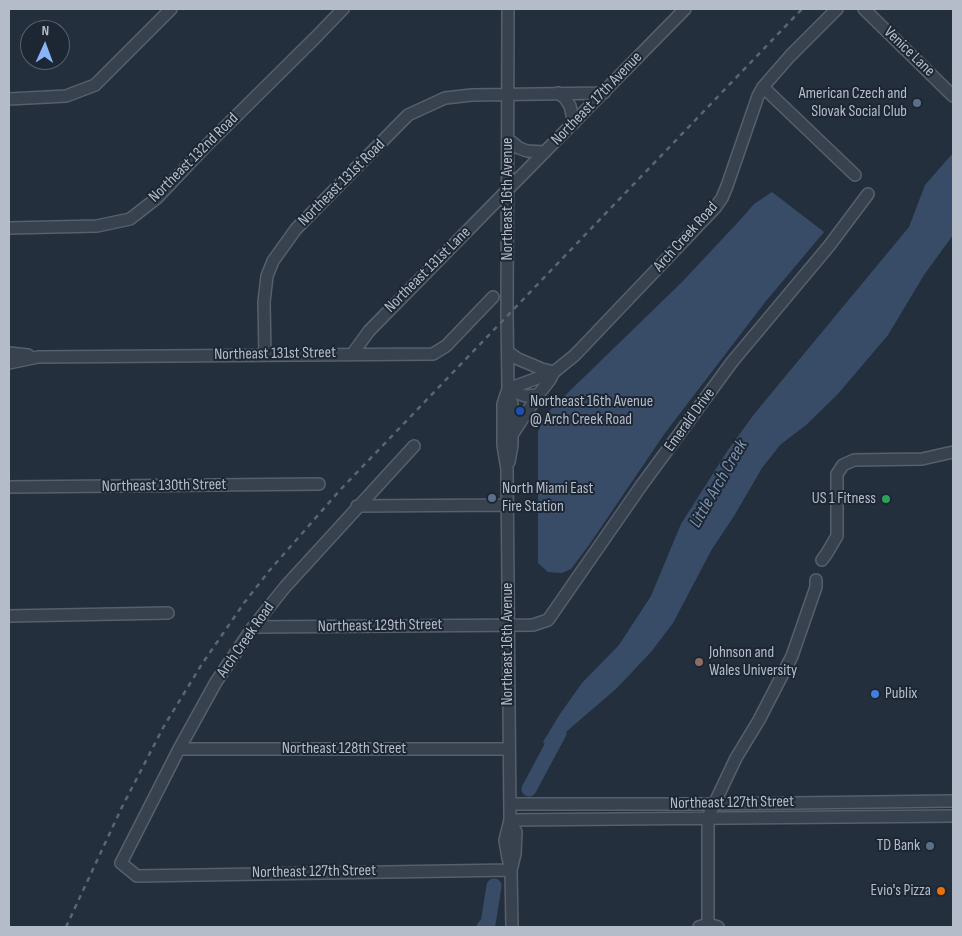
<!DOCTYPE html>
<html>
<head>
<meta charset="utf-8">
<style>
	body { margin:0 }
	#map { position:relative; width:962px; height:936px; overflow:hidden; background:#242f3e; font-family:"Sofia Sans Condensed",sans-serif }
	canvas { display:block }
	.frame { position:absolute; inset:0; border:10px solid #b4bcc9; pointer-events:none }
	.north { position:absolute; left:20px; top:20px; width:50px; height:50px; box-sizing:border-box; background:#1d2633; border:1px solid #59626f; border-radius:50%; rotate:2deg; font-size:14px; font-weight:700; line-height:20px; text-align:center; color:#b4bcc9 }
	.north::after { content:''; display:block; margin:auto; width:18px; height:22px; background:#8ab4f8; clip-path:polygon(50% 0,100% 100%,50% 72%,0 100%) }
</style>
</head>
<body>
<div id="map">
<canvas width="962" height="936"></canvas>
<div class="frame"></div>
<div class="north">N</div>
</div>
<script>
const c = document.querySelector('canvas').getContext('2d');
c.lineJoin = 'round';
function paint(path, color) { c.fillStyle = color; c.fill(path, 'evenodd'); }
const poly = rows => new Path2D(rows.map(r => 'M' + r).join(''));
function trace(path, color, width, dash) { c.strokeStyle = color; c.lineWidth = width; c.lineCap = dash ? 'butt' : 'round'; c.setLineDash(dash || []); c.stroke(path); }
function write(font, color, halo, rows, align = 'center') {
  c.font = font + ' "Sofia Sans Condensed",sans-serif'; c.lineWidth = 4; c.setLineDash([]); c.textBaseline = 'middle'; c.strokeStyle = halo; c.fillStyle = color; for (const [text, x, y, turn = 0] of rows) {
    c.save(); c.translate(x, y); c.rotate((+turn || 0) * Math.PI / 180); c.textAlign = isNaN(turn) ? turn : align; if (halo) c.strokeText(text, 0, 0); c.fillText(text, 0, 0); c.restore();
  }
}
paint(poly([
	[953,153,953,235,924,275,888,335,837,395,806,425,780,445,762,468,734,516,712,549,673,623,651,652,617,688,566,732,551,751,543,742,560,714,582,683,619,645,651,596,681,524,728,450,755,413,909,227,925,185],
	[772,192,824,232,766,301,665,433,589,545,571,569,562,573,548,572,538,563,538,432,545,415,682,282,741,219,754,204]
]), '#394c67');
trace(poly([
	[529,789,559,733],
	[484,927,488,924,494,886]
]), '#394c67', 15);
const minor = poly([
	[508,9,507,315,508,389,512,404,512,445,509,462],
	[864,9,953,96],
	[763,87,855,175],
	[558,93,565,98,570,106,574,123],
	[9,99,66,96,95,85,171,9],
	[508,139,519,148,527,151,545,152],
	[9,228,97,226,130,219,157,198,206,146,315,38,343,9],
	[508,352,518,359,542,369,554,372],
	[9,353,28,355],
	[353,353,369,331,685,9],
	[265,355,264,302,267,276,273,261,296,229,408,115,445,98,472,95,604,93],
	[9,363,38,357,433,354,446,346,493,297],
	[508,389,554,372,575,355,715,208,722,198,727,186,758,96,763,87,790,56,837,9],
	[508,389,503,404,503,445,507,469,510,820,505,840,508,858,511,870],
	[508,389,525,396,538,395],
	[512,435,538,395,549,381,554,372],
	[414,446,285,587,253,627,216,682,179,749,121,863,137,876,511,870],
	[9,487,319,484],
	[357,506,507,505],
	[822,560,827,553,837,536,837,474,843,465,854,460,922,459,953,452],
	[9,616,168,613],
	[253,627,533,625,548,620,641,486,732,362,829,246,868,194],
	[179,749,509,749],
	[510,804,715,804,953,801],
	[510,820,953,816],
	[510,820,516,832,515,854,511,870,512,927],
	[708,924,708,817,736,758,759,720,792,656,816,587,816,580],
	[699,927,708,924,718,927]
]);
trace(minor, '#565f6c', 14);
trace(minor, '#38414e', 11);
trace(poly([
	[66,927,122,807,164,726,202,664,244,603,269,571,341,489,802,9]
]), '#5a6575', 2.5, [5, 5]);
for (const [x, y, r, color] of [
	[917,103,5,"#5c6f8a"],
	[520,411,5,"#1a4fb4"],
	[492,498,5,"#5c6f8a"],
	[886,499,5,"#2e9e5b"],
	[699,662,5,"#8d6e63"],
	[875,694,5,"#3f7fe0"],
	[930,846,5,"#5c6f8a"],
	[941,891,5,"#e8710a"]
]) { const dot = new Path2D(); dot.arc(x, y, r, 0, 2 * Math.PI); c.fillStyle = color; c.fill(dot); trace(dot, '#1d2633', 2); }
write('16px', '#b4bcc9', '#1d2633', [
	["Venice Lane",909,52,44],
	["Northeast 17th Avenue",597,99,-46],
	["Northeast 132nd Road",194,158,-45],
	["Northeast 131st Road",342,183,-45],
	["Northeast 16th Avenue",508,199,-90],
	["Arch Creek Road",686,237,-48],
	["Northeast 131st Lane",428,270,-45],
	["Northeast 131st Street",275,354,-1],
	["Emerald Drive",690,420,-54],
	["Northeast 130th Street",164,486,-1],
	["Northeast 129th Street",380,626,-1],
	["Arch Creek Road",246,640,-55],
	["Northeast 16th Avenue",508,644,-90],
	["Northeast 128th Street",344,749],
	["Northeast 127th Street",732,803,-1],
	["Northeast 127th Street",314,872,-1]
]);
write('16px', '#b4bcc9', '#1d2633', [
	["American Czech and",907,94],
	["Slovak Social Club",907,112],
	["Northeast 16th Avenue",530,402,"left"],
	["@ Arch Creek Road",530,420,"left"],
	["North Miami East",502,489,"left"],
	["Fire Station",502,507,"left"],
	["US 1 Fitness",876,499],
	["Johnson and",709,653,"left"],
	["Wales University",709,671,"left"],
	["Publix",885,694,"left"],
	["TD Bank",920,846],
	["Evio's Pizza",931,891]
], 'right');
write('italic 18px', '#7c92b1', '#1d2633', [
	["Little Arch Creek",719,484,-60]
]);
</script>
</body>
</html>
